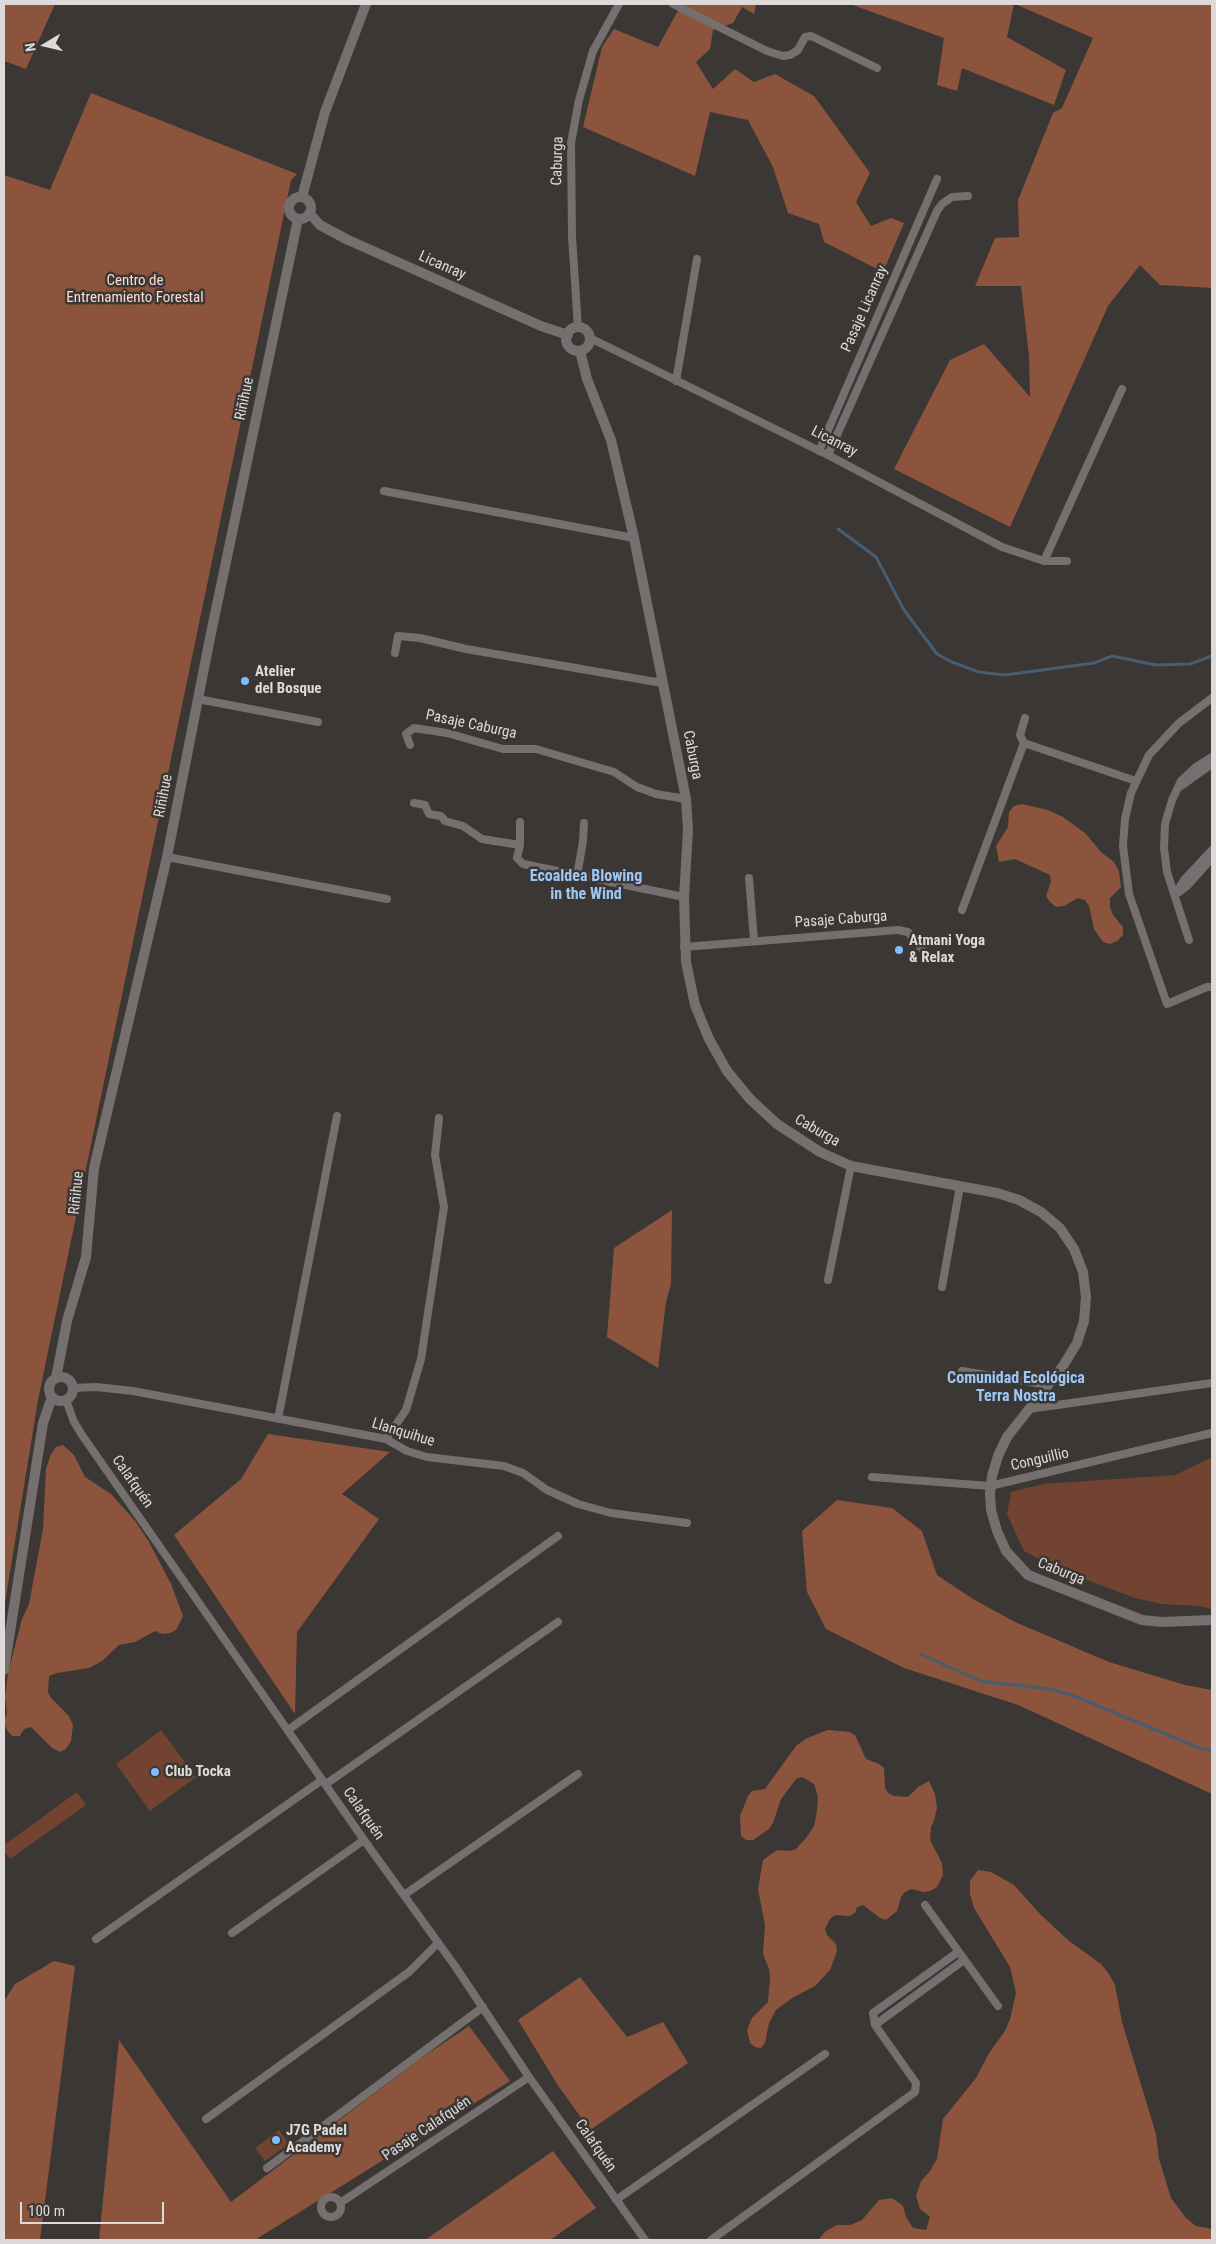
<!DOCTYPE html>
<html>
<head>
<meta charset="utf-8">
<style>
	body { margin:0 }
	#map { position:relative; width:1216px; height:2244px; overflow:hidden; background:#3b3735; font-family:"Roboto Condensed",sans-serif }
	canvas { display:block }
	.frame { position:absolute; inset:0; border:5px solid #dddad9; pointer-events:none }
	.north { position:absolute; left:20px; top:20px; width:50px; height:50px; -webkit-text-stroke:4px #3b3735; paint-order:stroke; rotate:261deg; font-size:14px; font-weight:700; line-height:20px; text-align:center; color:#dddad9 }
	.north::after { content:''; display:block; margin:auto; width:18px; height:22px; background:#dddad9; clip-path:polygon(50% 0,100% 100%,50% 72%,0 100%) }
	.scale { position:absolute; left:20px; top:2202px; width:144px; height:22px; box-sizing:border-box; border:2px solid #dddad9; border-top:0; padding-left:6px; font-size:15px; line-height:18px; white-space:nowrap; color:#dddad9; -webkit-text-stroke:4px #3b3735; paint-order:stroke }
</style>
</head>
<body>
<div id="map">
<canvas width="1216" height="2244"></canvas>
<div class="frame"></div>
<div class="north">N</div>
<div class="scale">100 m</div>
</div>
<script>
const c = document.querySelector('canvas').getContext('2d');
c.lineJoin = 'round';
function paint(path, color) { c.fillStyle = color; c.fill(path, 'evenodd'); }
const poly = rows => new Path2D(rows.map(r => 'M' + r).join(''));
function trace(path, color, width, dash) { c.strokeStyle = color; c.lineWidth = width; c.lineCap = dash ? 'butt' : 'round'; c.setLineDash(dash || []); c.stroke(path); }
function write(font, color, halo, rows, align = 'center') {
  c.font = font + ' "Roboto Condensed",sans-serif'; c.lineWidth = 5; c.setLineDash([]); c.textBaseline = 'middle'; c.strokeStyle = halo; c.fillStyle = color; for (const [text, x, y, turn = 0] of rows) {
    c.save(); c.translate(x, y); c.rotate((+turn || 0) * Math.PI / 180); c.textAlign = isNaN(turn) ? turn : align; if (halo) c.strokeText(text, 0, 0); c.fillText(text, 0, 0); c.restore();
  }
}
paint(poly([
	[1212,1457,1212,1609,1199,1606,1162,1604,1135,1598,1053,1567,1024,1551,1007,1514,1011,1492,1043,1484,1175,1475],
	[161,1730,196,1777,150,1811,116,1764],
	[77,1792,86,1805,10,1859,4,1851,4,1845],
	[279,2130,289,2144,265,2161,255,2148]
]), '#714330');
paint(poly([
	[4,4,55,4,26,69,4,61],
	[676,4,756,4,754,14,742,7,733,23,713,30,710,49,696,62,713,89,735,69,754,82,775,74,814,96,870,173,856,202,871,226,891,218,904,223,883,272,824,242,819,224,788,213,773,167,748,120,710,112,695,176,583,127,602,47,614,29,658,47,680,7],
	[850,4,1014,4,1007,37,1066,70,1054,105,962,68,957,91,937,85,944,38],
	[1015,4,1212,4,1212,288,1160,285,1140,265,1108,306,1010,527,894,469,950,360,984,344,1030,397,1029,356,1021,286,975,286,995,238,1019,237,1018,200,1053,113,1062,108,1093,38],
	[91,93,297,174,291,180,38,1400,4,1609,4,175,50,190],
	[1022,804,1048,810,1063,817,1085,833,1102,853,1114,862,1119,871,1121,887,1110,898,1110,907,1113,915,1123,927,1123,935,1117,941,1110,944,1103,942,1094,929,1089,906,1085,900,1078,898,1064,906,1056,907,1050,902,1046,896,1051,882,1050,875,1015,859,999,862,996,846,1008,827,1009,812,1014,806],
	[672,1210,671,1284,666,1302,658,1368,607,1337,614,1248],
	[268,1434,390,1452,342,1494,379,1519,297,1632,295,1714,174,1535,241,1479],
	[63,1445,74,1455,85,1477,111,1494,136,1522,149,1542,171,1584,183,1616,176,1630,170,1633,162,1634,155,1631,135,1642,119,1645,102,1661,89,1668,57,1673,49,1676,48,1692,51,1698,69,1716,73,1725,71,1741,66,1749,60,1752,52,1748,31,1727,24,1729,20,1736,12,1736,7,1730,4,1723,7,1712,5,1697,8,1673,22,1619,29,1604,43,1529,46,1469,51,1454,56,1447],
	[837,1500,892,1508,922,1531,937,1575,973,1599,1015,1622,1109,1662,1185,1685,1212,1690,1212,1794,1018,1705,904,1668,826,1629,807,1592,802,1531],
	[828,1730,849,1732,855,1735,866,1759,879,1764,884,1768,885,1787,888,1793,894,1796,908,1797,918,1787,929,1781,935,1794,937,1808,934,1821,931,1827,930,1840,942,1863,943,1875,937,1887,930,1891,924,1892,911,1889,905,1892,901,1897,897,1911,886,1920,880,1918,863,1905,857,1907,855,1913,849,1916,835,1915,830,1919,825,1929,827,1935,836,1944,837,1951,830,1970,815,1986,792,1998,776,2010,769,2023,765,2043,761,2048,755,2047,750,2043,747,2030,752,2018,768,2002,770,1978,769,1969,763,1954,765,1925,758,1889,763,1860,777,1850,790,1851,796,1849,806,1838,814,1826,817,1811,818,1797,814,1784,802,1777,796,1779,781,1799,773,1823,769,1829,753,1840,746,1840,741,1836,740,1816,748,1796,752,1791,765,1789,796,1746,807,1738],
	[978,1870,991,1872,1014,1885,1040,1914,1069,1941,1101,1964,1109,1974,1115,1985,1122,2022,1156,2134,1159,2159,1171,2198,1186,2218,1196,2226,1212,2229,1212,2240,818,2240,826,2231,837,2225,850,2225,862,2220,879,2200,892,2198,903,2206,906,2217,913,2228,926,2230,930,2217,920,2209,916,2196,921,2181,930,2171,937,2159,943,2119,976,2078,989,2053,1005,2031,1010,2019,1016,1993,1010,1967,974,1908,970,1894,970,1881],
	[54,1961,75,1966,40,2240,4,2240,4,2001,15,1984],
	[580,1977,627,2037,663,2022,688,2063,590,2130,557,2084,518,2020],
	[469,2026,510,2081,258,2238,259,2240,99,2240,119,2040,231,2202,420,2059],
	[553,2151,596,2208,550,2240,425,2240]
]), '#8c543c');
trace(poly([
	[838,529,876,557,904,610,937,654,952,662,979,672,1005,675,1094,663,1112,656,1156,665,1190,664,1212,656],
	[920,1654,981,1681,1051,1689,1077,1697,1199,1748,1212,1750]
]), '#475d71', 3);
trace(poly([
	[673,4,767,51,783,56,790,55,798,50,805,37,811,36,877,68],
	[578,328,572,236,571,143,579,100,593,51,619,4],
	[590,338,828,455,1002,547,1044,561,1067,561],
	[676,381,697,259],
	[819,451,937,179],
	[828,455,937,211,942,204,952,197,968,196],
	[384,491,634,538],
	[1044,561,1122,389],
	[395,653,398,636,420,638,466,649,662,683],
	[1212,698,1179,723,1149,755,1131,793,1125,819,1123,846,1129,894,1167,1004,1207,987,1212,987],
	[198,699,318,722],
	[1025,718,1020,735,1024,743,1136,781],
	[410,745,406,734,414,728,447,733,503,749,536,749,614,772,637,787,656,794,686,799],
	[1181,786,1212,764],
	[414,803,425,805,429,814,441,816,445,821,463,826,482,839,520,845,517,858,523,864,684,897],
	[520,845,520,822],
	[167,857,387,899],
	[577,876,583,841,584,823],
	[749,878,754,940],
	[1179,892,1187,886,1212,858],
	[1175,895,1184,880,1212,850],
	[962,910,1024,743],
	[1189,940,1167,872,1164,848,1165,824,1172,800,1181,781,1196,767,1212,757],
	[684,947,898,930,908,932,922,949],
	[828,1280,851,1166],
	[942,1287,960,1186],
	[962,1371,1048,1385],
	[73,1388,96,1387,133,1391,386,1439,407,1451,427,1457,504,1466,523,1473,547,1490,578,1504,611,1513,687,1523],
	[66,1400,74,1422,82,1435,364,1840,455,1966,529,2077,645,2240],
	[1029,1409,1212,1383],
	[278,1419,337,1116],
	[386,1439,406,1410,421,1359,444,1207,435,1155,439,1118],
	[872,1477,990,1486,1212,1433],
	[288,1730,558,1536],
	[326,1784,558,1622],
	[404,1895,578,1774],
	[925,1905,998,2006],
	[232,1933,364,1840],
	[96,1939,322,1780],
	[875,2025,964,1960],
	[206,2119,409,1972,438,1943],
	[267,2168,483,2007],
	'321 2207a10 10 0 1 1 20 0a10 10 0 1 1-20 0Z',
	[616,2200,825,2054],
	[340,2203,529,2077],
	[711,2240,915,2092,916,2083,875,2025,873,2013,958,1952]
]), '#75706f', 8);
trace(poly([
	'289 208a11 11 0 1 1 22 0a11 11 0 1 1-22 0Z',
	[302,197,325,112,366,4],
	[310,214,320,225,346,239,541,326,568,335],
	'566 339a12 12 0 1 1 24 0a12 12 0 1 1-24 0Z',
	[580,351,587,379,611,440,634,538,686,799,688,830,684,897,686,962,695,1005,709,1039,727,1071,750,1099,777,1124,820,1152,851,1166,997,1193,1019,1200,1041,1212,1060,1228,1074,1249,1083,1272,1086,1297,1084,1321,1077,1343,1063,1366,1007,1437,998,1456,992,1476,990,1493,991,1510,997,1531,1006,1551,1028,1575,1142,1620,1162,1622,1212,1620],
	'49 1389a12 12 0 1 1 24 0a12 12 0 1 1-24 0Z',
	[56,1378,67,1321,86,1257,94,1168,167,857,210,638,298,219],
	[4,1670,43,1423,52,1397]
]), '#75706f', 10);
for (const [x, y, r, color] of [
	[245,681,5,"#82bcfa"],
	[899,950,5,"#82bcfa"],
	[155,1772,5,"#82bcfa"],
	[276,2140,5,"#82bcfa"]
]) { const dot = new Path2D(); dot.arc(x, y, r, 0, 2 * Math.PI); c.fillStyle = color; c.fill(dot); trace(dot, '#3b3735', 2); }
write('15px', '#dddad9', '#3b3735', [
	["Caburga",558,161,-88],
	["Licanray",442,266,24],
	["Pasaje Licanray",865,309,-66],
	["Riñihue",245,399,-78],
	["Licanray",834,442,27],
	["Pasaje Caburga",471,725,12],
	["Caburga",692,755,79],
	["Riñihue",164,796,-79],
	["Pasaje Caburga",841,920,-4],
	["Caburga",817,1131,30],
	["Riñihue",77,1193,-84],
	["Llanquihue",403,1433,17],
	["Conguillio",1040,1460,-13],
	["Calafquén",132,1482,55],
	["Caburga",1061,1572,22],
	["Calafquén",363,1814,55],
	["Pasaje Calafquén",427,2129,-34],
	["Calafquén",595,2146,55]
]);
write('15px', '#fedacb', '#3b3735', [
	["Centro de",135,281],
	["Entrenamiento Forestal",135,298]
]);
write('bold 15px', '#dddad9', '#3b3735', [
	["Atelier",255,672],
	["del Bosque",255,689],
	["Atmani Yoga",909,941],
	["& Relax",909,958],
	["Club Tocka",165,1772],
	["J7G Padel",286,2131],
	["Academy",286,2148]
], 'left');
write('bold 16px', '#9cc7f5', '#3b3735', [
	["Ecoaldea Blowing",586,877],
	["in the Wind",586,895],
	["Comunidad Ecológica",1016,1379],
	["Terra Nostra",1016,1397]
]);
</script>
</body>
</html>
